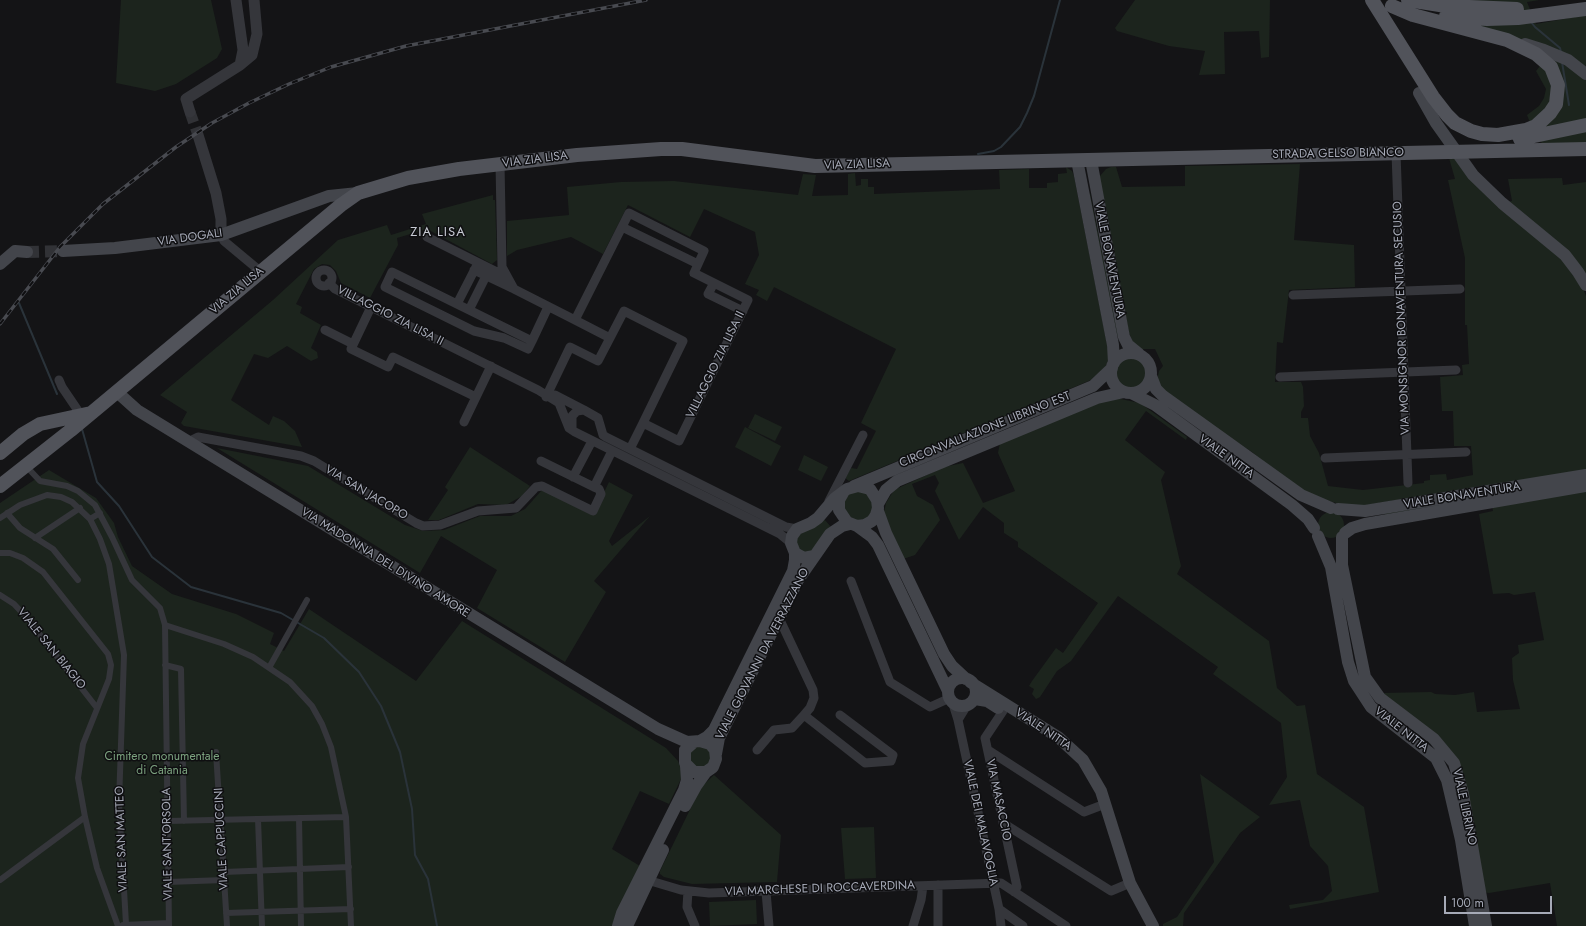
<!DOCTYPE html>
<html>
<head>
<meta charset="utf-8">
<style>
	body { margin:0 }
	#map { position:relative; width:1586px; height:926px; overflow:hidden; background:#141416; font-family:Jost,sans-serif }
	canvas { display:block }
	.scale { position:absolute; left:1444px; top:896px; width:108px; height:18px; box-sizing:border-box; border:2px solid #a6aab7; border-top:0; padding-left:5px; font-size:12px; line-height:14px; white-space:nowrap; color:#a6aab7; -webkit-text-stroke:3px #0f0f11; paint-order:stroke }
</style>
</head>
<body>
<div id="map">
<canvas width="1586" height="926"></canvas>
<div class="scale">100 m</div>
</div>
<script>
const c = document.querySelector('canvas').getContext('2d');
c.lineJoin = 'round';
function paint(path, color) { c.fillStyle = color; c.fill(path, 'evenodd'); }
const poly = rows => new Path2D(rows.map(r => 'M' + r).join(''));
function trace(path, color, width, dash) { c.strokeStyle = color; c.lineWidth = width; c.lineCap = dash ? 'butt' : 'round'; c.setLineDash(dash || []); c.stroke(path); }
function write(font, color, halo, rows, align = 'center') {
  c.font = font + ' Jost,sans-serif'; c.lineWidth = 3; c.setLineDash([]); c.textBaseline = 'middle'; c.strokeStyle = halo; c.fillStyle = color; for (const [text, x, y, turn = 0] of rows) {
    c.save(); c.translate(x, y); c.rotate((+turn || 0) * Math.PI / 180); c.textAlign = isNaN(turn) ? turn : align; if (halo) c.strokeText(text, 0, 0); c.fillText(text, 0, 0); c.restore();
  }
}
paint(poly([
	[121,0,211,0,222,49,217,58,176,84,155,91,116,83],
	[1135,0,1270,0,1269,57,1261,58,1259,31,1224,32,1225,74,1199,75,1205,51,1169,46,1117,31,1115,28],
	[1450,0,1539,0,1527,2,1536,24,1586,15,1586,142,1578,144,1543,145,1533,130,1527,115,1539,106,1544,98,1546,89,1536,71,1547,57,1460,23],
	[1449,158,1464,159,1497,204,1512,201,1508,179,1562,178,1563,185,1586,182,1586,278,1581,283,1586,296,1586,926,1557,926,1550,883,1489,893,1484,892,1459,767,1382,693,1431,692,1435,694,1455,695,1474,692,1477,712,1520,709,1513,680,1512,658,1519,653,1518,645,1544,640,1535,592,1514,595,1509,593,1493,594,1479,514,1493,511,1491,499,1384,516,1385,513,1490,494,1488,485,1361,506,1340,504,1321,499,1304,491,1270,467,1252,452,1221,432,1162,389,1157,380,1159,371,1163,366,1155,349,1141,349,1133,343,1129,333,1099,177,1106,169,1111,167,1116,167,1122,187,1185,186,1185,166,1300,164,1294,240,1354,245,1355,287,1289,290,1283,343,1277,342,1275,382,1301,382,1303,387,1304,406,1301,412,1301,418,1308,418,1310,436,1319,453,1328,486,1363,490,1424,483,1424,481,1430,480,1430,475,1446,474,1447,480,1473,475,1471,446,1454,446,1453,411,1442,411,1440,377,1463,375,1462,365,1469,364,1467,325,1465,325,1465,258,1448,180,1455,179],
	[1066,167,1072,171,1074,176,1109,354,1108,361,1105,368,1091,380,849,481,845,478,851,468,857,469,876,431,861,423,896,349,774,287,767,301,756,295,759,290,745,284,759,255,755,232,704,209,690,237,628,205,603,254,571,237,517,250,507,256,507,221,569,215,567,187,621,182,674,181,798,195,803,174,816,175,812,196,848,195,848,174,855,173,856,186,861,185,861,179,868,179,868,187,874,187,874,194,1000,189,999,170,1029,169,1029,188,1047,188,1047,183,1058,182,1058,174,1067,173],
	[1090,193,1119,335,1117,336,1089,194],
	[493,195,493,200,495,200,497,260,492,264,427,229,397,238,398,245,370,298,341,283,336,271,330,265,322,264,314,269,296,304,302,307,300,313,321,325,311,348,317,352,318,358,311,361,287,346,268,358,254,354,231,400,269,425,273,416,284,421,295,431,302,447,184,426,181,423,187,412,160,395,273,300,338,240,387,225,391,235,426,224,422,214],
	'1115 373a16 16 0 1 1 32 0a16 16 0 1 1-32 0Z',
	[1116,398,1140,403,1187,437,1186,440,1146,411,1125,440,1165,472,1161,480,1181,566,1177,574,1269,641,1277,688,1297,706,1305,705,1317,774,1364,807,1379,892,1290,909,1289,905,1323,900,1332,891,1328,866,1310,846,1300,800,1269,805,1287,777,1281,723,1213,674,1218,667,1118,596,1071,661,1057,671,1040,697,1036,699,1032,694,1034,689,1029,686,1032,681,1056,648,1063,653,1098,603,1018,547,1018,542,1004,533,1004,523,983,507,959,540,935,491,939,483,935,475,912,484,917,496,933,505,940,520,915,555,903,559,886,522,884,512,886,503,894,490,944,467,963,463,983,503,1015,491,998,453,1000,443,1108,399],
	[755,414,782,427,775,441,748,428],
	[745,427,781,446,771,466,735,447],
	[470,447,530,486,522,496,506,505,478,504,439,520,428,520,448,490,445,487],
	[217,448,308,466,405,525,423,531,444,530,480,516,511,516,525,509,542,490,593,515,609,482,633,495,609,541,612,546,650,516,594,581,606,592,565,662,477,608,497,570,441,536,420,573],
	[804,455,828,467,821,481,798,470],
	[49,470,96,498,114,523,118,537,132,566,172,594,236,614,274,633,270,644,284,651,309,609,416,681,462,621,666,748,678,761,681,769,681,779,669,804,640,791,612,849,640,866,612,926,0,926,0,503],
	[852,490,868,493,874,508,867,519,851,521,842,503],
	'1318 525a13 13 0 1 1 26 0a13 13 0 1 1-26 0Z',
	[824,519,832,528,813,552,801,552,795,540,798,535],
	[698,744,712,752,708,768,692,768,688,752],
	[1200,774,1260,817,1240,833,1184,913,1183,926,1163,926,1163,924,1177,917,1214,862],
	[714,775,781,835,777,882,692,884,664,877,660,874,660,871,701,787],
	[874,827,876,878,845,879,841,828],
	[756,900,757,924,710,926,709,902]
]), '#1c241d');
trace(poly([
	[1531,22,1535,27,1560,48,1561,52],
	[1562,62,1569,105],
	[978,154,994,151,1001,147,1020,127,1027,113,1034,96,1060,0],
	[19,303,57,394],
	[82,429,97,482,119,506,152,557,191,587,281,613,324,638,359,672,381,706,400,752,412,809,415,855,428,879,437,926]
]), '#2a333a', 2);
trace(poly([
	[190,112,198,135]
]), '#313236', 11, [11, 5.5]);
trace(poly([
	[27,252,63,251]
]), '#313236', 12, [12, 6]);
trace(poly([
	[26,466,40,481,67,486,78,491,95,505,112,537,132,580,160,608,165,625,169,926],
	[7,513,20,528,53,549,78,580],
	[0,518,20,505,47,495,61,497,72,502,90,519,100,513],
	[90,519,100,539,109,564,124,655,119,803,126,924],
	[35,538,80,508],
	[0,553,10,553,23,558,43,572,108,654,111,665,109,679,83,744,78,778,85,817,97,868,118,926],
	[0,595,14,604,27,618,97,708],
	[165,625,224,644,253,657,290,682,312,706,322,724,331,747,346,817,351,926],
	[165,665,181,669,184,821],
	[270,666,307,600],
	[216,752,227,926],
	[299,818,301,926],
	[258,819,262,926],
	[168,821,346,817],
	[224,872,349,867],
	[0,880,85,817],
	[168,882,224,880],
	[226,913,351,909],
	[123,925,169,923]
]), '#35363b', 6);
trace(poly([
	[1396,153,1408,483],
	[500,164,502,267,514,289,575,320,629,213,704,251,694,273,748,300,679,441,643,423,630,449],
	[622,227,698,264],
	[221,235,224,241,260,271],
	[427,237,507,277],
	[474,270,514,289],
	'316 278a8 8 0 1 1 16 0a8 8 0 1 1-16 0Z',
	[329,283,335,289,538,390,559,403,569,428,575,432,780,534,791,543],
	[714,283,708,294,743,311],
	[1293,295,1460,289],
	[457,304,478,263],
	[371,307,351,349,388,367,393,357,476,397],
	[469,310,486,276],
	[575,320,610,338,624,311,683,341,643,423],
	[325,330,353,344],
	[532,341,392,272,385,287,474,331,504,338,528,349,532,341,548,307],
	[1280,377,1456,370],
	[59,380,62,387,81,415],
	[555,395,584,410],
	[546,397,570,347,598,361,610,338],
	[464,422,491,366],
	[572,429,572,416,577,411,584,410,598,418,603,435,606,437,786,527,797,529],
	[188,442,198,437,301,456,314,461,416,523,423,526,440,525,478,511,516,508,536,487,542,486,593,511,601,494,599,489,594,487],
	[1325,458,1466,452],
	[541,461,594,487,612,451],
	[573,477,592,441],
	[829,501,863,435],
	[851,581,890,682,930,707,950,698],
	[779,618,813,690,814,698,810,708,804,715,865,763,891,761,893,755,840,715],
	[952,701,958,720,999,909,1001,926],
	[1003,711,985,738,1017,887,1014,892],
	[958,720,966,707],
	[757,750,774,730,792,728,804,715],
	[988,750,1084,812,1105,804],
	[1003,823,1111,891,1130,883],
	[644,879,681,890,709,893,1001,883,1066,926],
	[688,891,687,907,695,926],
	[766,892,769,926],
	[999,909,1023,926],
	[913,926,921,900,923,886],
	[938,926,938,885]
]), '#35363b', 9);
trace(poly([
	[236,0,243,50,240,65],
	[190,112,186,99,240,65,252,55,257,34,254,0],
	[198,135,216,193,221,219,221,235]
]), '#35363b', 11);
trace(poly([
	[1525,44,1544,50,1568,60,1586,74],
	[1419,93,1436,123,1473,175,1502,203,1565,255,1578,272,1586,285],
	[1077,160,1113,345,1114,363],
	[1091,160,1124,337,1128,345,1139,354],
	[63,251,115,248,221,235,329,196,358,193],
	[0,264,15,251,27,252],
	'1111 373a20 20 0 1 1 40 0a20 20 0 1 1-40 0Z',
	[1151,376,1156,389,1163,396,1301,495,1331,508],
	[117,392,137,410,658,729,687,742,700,741,710,744,715,750,716,759,713,767,706,772,694,772,685,763,685,750,694,742],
	[1131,393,1155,405,1292,505,1308,519,1314,528],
	[854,486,1093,386,1112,368],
	[878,504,886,490,897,481,1097,398,1124,392],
	[1338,509,1365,511,1586,475],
	[878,511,886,533,944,654,952,666,966,679],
	[857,526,872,537,878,545,948,691],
	[1345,533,1352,528,1365,524,1586,486],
	[1318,536,1331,567,1348,662,1354,681,1371,707,1436,758,1447,780,1461,840,1475,926],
	[1342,537,1342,565,1365,677,1380,698,1434,739,1454,763,1463,794,1486,926],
	[814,556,804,558,795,553,791,543,792,536,797,529,811,523,818,518,835,498,847,489,858,486,870,489,877,500,878,508,876,515,872,521,865,525,857,526,847,522,839,510,839,500,843,493],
	'948 692a14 14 0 1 1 28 0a14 14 0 1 1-28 0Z',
	[970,682,1058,737,1083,760,1101,791,1130,883,1153,926],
	[975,699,987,701,998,708],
	[700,741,707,737,714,730,793,571,795,560,795,553],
	[716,754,719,738,798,580,830,534,842,526,850,524],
	[685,806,696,786,706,772],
	[618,926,622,913,684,790,687,780,686,766],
	[627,926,663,850]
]), '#43454b', 12);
trace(poly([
	[1372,0,1433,97,1447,115,1455,123,1471,131,1482,134,1498,135,1526,130,1536,126,1550,113,1556,104,1558,85,1551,67,1536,54,1507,40,1413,15,1392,6],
	[1408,0,1446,6,1517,9],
	[1446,16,1487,19,1518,18,1586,9],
	[1520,139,1586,125],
	[0,453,23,434,40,424,91,413],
	[0,486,71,430,341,205,358,193,408,178,459,169,577,155,661,149,682,149,815,166,1586,149]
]), '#51535a', 14);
const rail = poly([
	[0,324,60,247,103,204,176,147,212,123,249,103,289,84,331,67,406,46,646,0]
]);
trace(rail, '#484a50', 3.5);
trace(rail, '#0f0f11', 2, [6]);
write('12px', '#a6aab7', '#0f0f11', [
	["STRADA GELSO BIANCO",1338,154,-1],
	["VIA ZIA LISA",535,160,-7],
	["VIA ZIA LISA",857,165,-2],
	["VIA DOGALI",190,238,-8],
	["VIALE BONAVENTURA",1109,260,79],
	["VIA ZIA LISA",237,291,-40],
	["VILLAGGIO ZIA LISA II",390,316,27],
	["VIA MONSIGNOR BONAVENTURA SECUSIO",1402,318,-92],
	["VILLAGGIO ZIA LISA II",716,365,-64],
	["CIRCONVALLAZIONE LIBRINO EST",985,430,-22],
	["VIALE NITTA",1226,457,36],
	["VIA SAN JACOPO",366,493,31],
	["VIALE BONAVENTURA",1462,496,-9],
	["VIA MADONNA DEL DIVINO AMORE",385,563,32],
	["VIALE SAN BIAGIO",51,649,51],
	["VIALE GIOVANNI DA VERRAZZANO",763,654,-63],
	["VIALE NITTA",1043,730,34],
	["VIALE NITTA",1401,730,38],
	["VIA MASACCIO",998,800,78],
	["VIALE LIBRINO",1464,807,78],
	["VIALE DEI MALAVOGLIA",980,823,78],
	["VIALE SAN MATTEO",122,839,-92],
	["VIALE CAPPUCCINI",222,839,-93],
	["VIALE SANT'ORSOLA",168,844,-91],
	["VIA MARCHESE DI ROCCAVERDINA",820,889,-2]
]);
write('12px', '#7ca27f', '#0f0f11', [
	["Cimitero monumentale",162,757],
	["di Catania",162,771]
]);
c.letterSpacing = '1px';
write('13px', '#c7cad3', '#0f0f11', [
	["ZIA LISA",438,233]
]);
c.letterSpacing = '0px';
</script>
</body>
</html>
